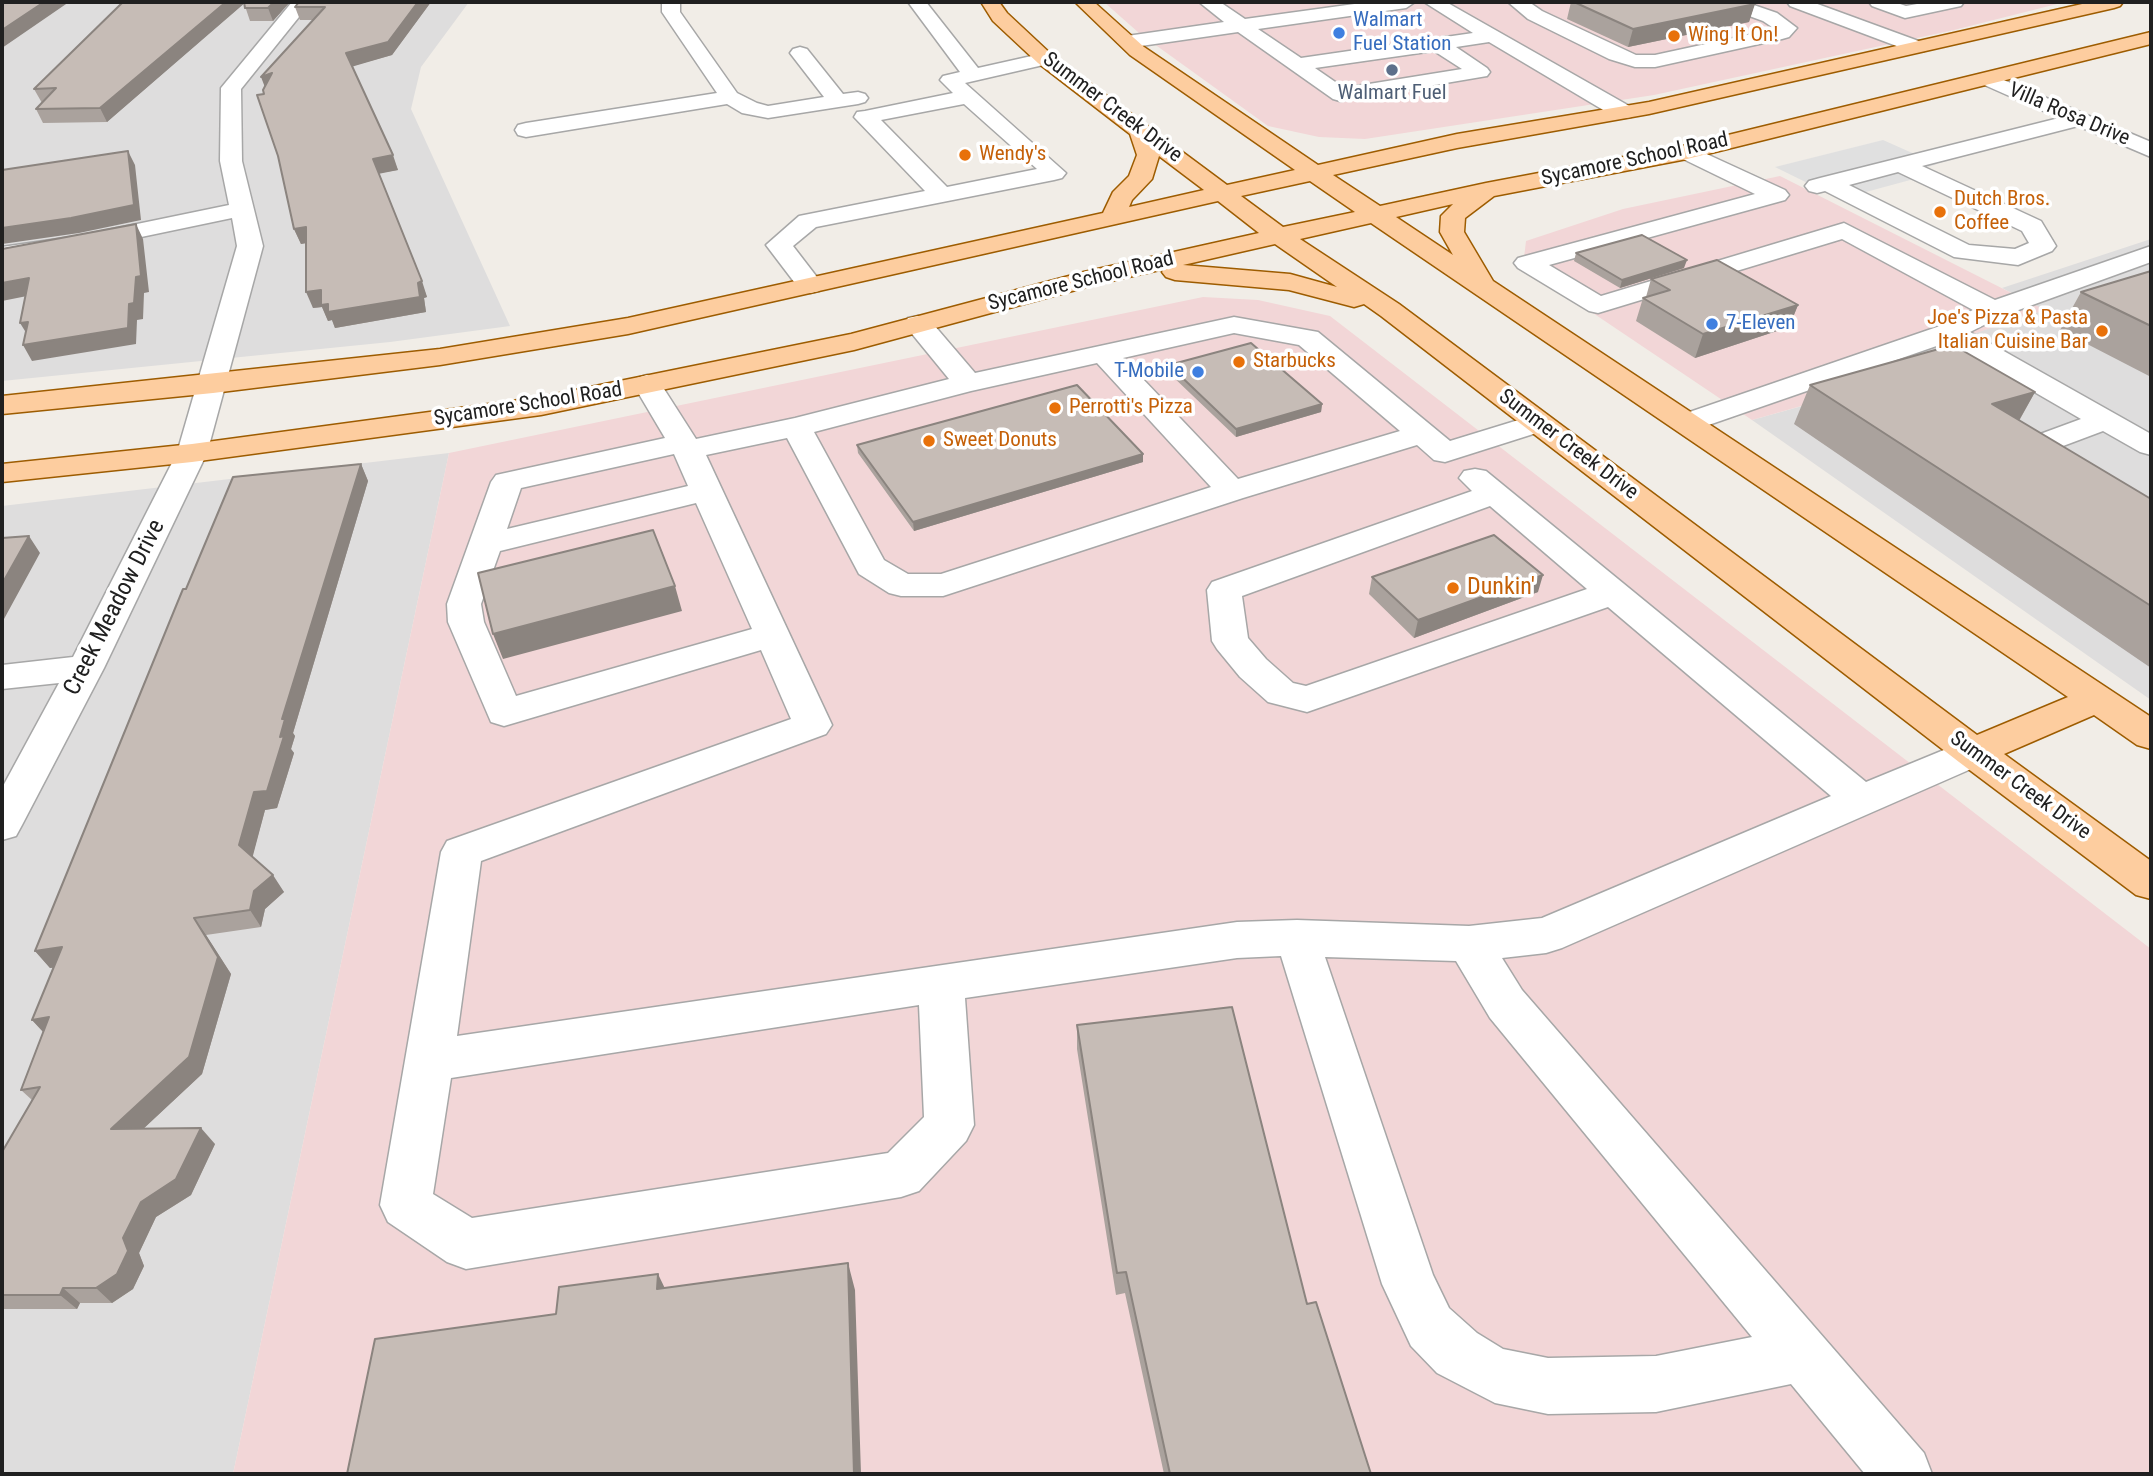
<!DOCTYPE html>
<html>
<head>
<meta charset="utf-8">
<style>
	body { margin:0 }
	#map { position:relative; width:2153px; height:1476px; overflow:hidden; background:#f1ede7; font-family:"Roboto Condensed",sans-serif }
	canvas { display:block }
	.frame { position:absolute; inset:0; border:4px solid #202020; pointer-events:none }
</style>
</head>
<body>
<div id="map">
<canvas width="2153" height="1476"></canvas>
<div class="frame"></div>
</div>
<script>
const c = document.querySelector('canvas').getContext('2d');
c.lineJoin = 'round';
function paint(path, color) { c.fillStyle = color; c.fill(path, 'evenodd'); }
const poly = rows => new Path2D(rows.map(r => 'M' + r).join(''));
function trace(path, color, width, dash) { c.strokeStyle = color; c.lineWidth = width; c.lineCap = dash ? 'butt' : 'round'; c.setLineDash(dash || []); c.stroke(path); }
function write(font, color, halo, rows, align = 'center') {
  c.font = font + ' "Roboto Condensed",sans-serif'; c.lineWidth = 7; c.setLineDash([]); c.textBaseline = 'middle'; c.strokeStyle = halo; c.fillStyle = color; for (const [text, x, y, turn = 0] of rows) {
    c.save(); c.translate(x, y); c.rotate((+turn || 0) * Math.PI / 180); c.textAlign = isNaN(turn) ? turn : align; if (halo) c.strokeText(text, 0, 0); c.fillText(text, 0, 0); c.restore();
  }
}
paint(poly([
	[2,2,469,2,421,67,411,109,510,326,390,342,2,381],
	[2151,239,2151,700,1752,420,1913,375,1894,360,2044,310,2002,288],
	[449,453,233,1474,2,1474,2,506]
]), '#dedddd');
paint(poly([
	[1104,2,2065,2,1954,30,1654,95,1365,139,1319,137,1268,126,1139,33],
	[1780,176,2045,310,1895,360,1914,374,1752,420,1523,266,1526,241,1623,209],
	[1203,297,1258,300,1330,316,2151,949,2151,1474,233,1474,449,453]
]), '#f2d6d7');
paint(poly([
	[1883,140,1937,164,1925,168,1936,173,1840,199,1775,167]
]), '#e0e0e0');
const minor = poly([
	[292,2,311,2,241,89,242,161,263,246,207,453,104,668,22,825,16,836,2,840,2,788,59,683,2,689,2,665,73,657,177,453,237,246,232,218,79,250,2,263,2,247,79,236,229,205,220,161,221,88,292,2],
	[662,2,680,2,680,12,737,93,757,103,768,106,824,97,790,53,793,49,800,47,807,49,843,94,858,92,865,94,868,98,865,102,858,104,768,118,742,113,727,104,526,137,518,135,515,130,518,125,526,123,717,93,662,12,662,2],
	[908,2,926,2,978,68,1045,53,1052,55,1055,59,1052,63,965,83,1066,173,1062,178,1054,180,816,227,793,246,823,285,819,291,810,293,801,291,766,245,799,216,925,191,854,117,857,112,865,111,953,93,940,80,943,76,960,72,908,2],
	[964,104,1037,169,947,187,881,120,964,104],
	[1199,2,1220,2,1245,19,1369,2,1415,2,1406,8,1258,29,1301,58,1473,33,1424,2,1446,2,1631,107,1634,112,1631,117,1623,118,1615,117,1489,42,1456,47,1487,68,1490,72,1487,76,1340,101,1333,99,1238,32,1127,48,1117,42,1127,36,1224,22,1199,2],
	[1434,51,1462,69,1344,88,1315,68,1434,51],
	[1508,2,1529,2,1542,11,1636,55,1655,55,1775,29,1763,21,1722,6,1719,2,1745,2,1777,13,1797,28,1789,37,1782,39,1655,67,1635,67,1609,59,1528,19,1508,2],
	[1787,2,1812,2,1924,43,1927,47,1924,51,1910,51,1790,6,1787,2],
	[1869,2,1894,2,1906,6,1928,2,1964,2,1961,6,1905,18,1872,6,1869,2],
	[1987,73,2151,142,2151,157,2078,126,1922,166,2041,221,2056,246,2052,251,2018,265,1954,257,1825,191,1817,193,1809,191,1805,186,1809,181,1820,178,2059,118,1980,83,1977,79,1980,75,1987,73],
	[1898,172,2022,231,2029,243,2015,249,1969,245,1849,185,1898,172],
	[1687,145,1785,190,1789,195,1785,200,1549,265,1601,296,1844,223,1995,300,2151,246,2151,262,2002,316,1970,332,2151,434,2151,455,2140,452,2103,431,2047,452,2066,470,2061,477,2050,479,2039,477,2016,454,2024,440,2081,419,1948,342,1697,429,1686,432,1675,429,1671,423,1675,417,1940,326,1973,310,1842,239,1598,313,1589,311,1518,268,1514,263,1518,258,1755,194,1679,157,1676,152,1679,147,1687,145],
	[918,316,928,318,975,373,1234,317,1318,332,1450,441,1538,414,1549,417,1553,423,1549,429,1445,462,1434,460,1417,445,1243,498,943,596,901,596,889,593,859,574,787,438,706,455,832,725,826,734,481,861,457,1036,1237,922,1297,920,1469,926,1542,918,1831,796,1608,607,1307,712,1268,702,1240,677,1217,649,1212,641,1207,590,1212,582,1472,491,1459,478,1464,471,1475,469,1486,471,1866,782,1973,738,1987,742,1992,752,1987,762,1562,948,1546,953,1502,958,1522,990,1924,1453,1932,1474,1865,1474,1791,1384,1656,1412,1548,1414,1495,1403,1437,1373,1411,1346,1382,1284,1281,956,1237,958,965,998,974,1125,966,1141,919,1191,901,1197,466,1269,447,1262,388,1222,380,1205,441,852,447,841,791,719,761,650,504,726,491,722,448,622,447,604,491,482,496,475,665,438,633,384,637,378,647,375,657,378,696,439,795,418,949,379,904,324,908,318,918,316],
	[1234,333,1299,345,1400,431,1238,479,1123,358,1234,333],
	[1097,363,1211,487,941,574,908,574,884,560,814,432,971,391,1097,363],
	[674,454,688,486,507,529,521,488,674,454],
	[696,503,752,629,516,696,484,622,481,604,500,551,696,503],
	[1490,506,1587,589,1306,686,1293,683,1266,659,1248,638,1242,596,1490,506],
	[1325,957,1456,961,1490,1018,1752,1337,1656,1356,1548,1358,1503,1349,1477,1333,1449,1308,1433,1275,1325,957],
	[919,1005,924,1117,888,1153,472,1218,433,1194,451,1078,919,1005]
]);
const major = poly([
	[981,2,999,2,1007,13,1052,55,1227,185,1295,170,1130,55,1075,2,1094,2,1144,47,1318,165,1457,134,1649,102,2091,2,2123,2,2120,6,2114,8,1649,114,1457,148,1333,175,1380,206,1486,183,1687,145,2151,32,2151,44,1687,159,1494,196,1465,218,1464,232,1493,281,2151,717,2151,749,2137,745,2094,715,2004,754,2151,861,2151,899,2136,895,1959,762,1381,316,1364,304,1354,307,1289,290,1175,280,1166,277,1162,272,1164,269,1098,284,854,350,541,415,192,462,2,482,2,464,192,444,541,397,851,334,1084,272,1259,233,1218,201,628,334,440,365,213,393,2,414,2,396,440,349,628,318,1103,213,1113,192,1129,176,1137,155,1130,134,1038,63,993,21,981,2],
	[1159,156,1204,190,1129,207,1132,200,1152,179,1159,156],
	[1310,181,1355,212,1283,227,1241,196,1310,181],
	[1453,204,1441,216,1440,232,1453,255,1396,217,1453,204],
	[1371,223,2068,697,1977,735,1399,304,1300,239,1371,223],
	[1275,244,1337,287,1290,274,1183,265,1275,244]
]);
trace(minor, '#a7a7a7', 3);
trace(major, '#9d5c00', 3);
paint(minor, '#fff');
paint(major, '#fdcd9f');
paint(poly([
	[123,2,290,2,273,21,250,21,244,3,107,122,43,123,36,109,42,103,34,89],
	[299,2,431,2,392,55,352,66,398,170,379,173,427,297,424,298,426,312,335,328,332,320,328,321,322,307,313,308,306,243,301,244,294,229,264,94,313,20,300,20,295,7],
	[1571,2,1755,2,1749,22,1628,47,1567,19],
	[1576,253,1684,268,1620,288,1574,261],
	[2151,271,2151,377,2060,330,2081,292],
	[1651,279,1798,305,1789,327,1695,358,1636,321,1643,298,1646,297],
	[1169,365,1322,404,1321,412,1236,437,1169,373],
	[1810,385,2035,392,2019,421,2151,499,2151,668,1794,424],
	[857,445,1143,462,914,531,858,453],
	[361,464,368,481,293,733,295,736,291,749,294,753,277,808,265,810,252,857,284,892,265,909,261,927,206,935,231,974,202,1074,144,1128,215,1144,191,1195,156,1217,139,1253,144,1266,133,1289,112,1303,80,1303,77,1309,2,1309,2,1152,32,1100,21,1090,43,1032,32,1020,54,968,50,968,35,951,186,589],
	[1372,577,1538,592,1414,638,1369,594],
	[1077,1025,1307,1304,1371,1474,1164,1474,1125,1293,1116,1295,1077,1049]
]), '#aaa29d');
paint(poly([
	[44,2,69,2,2,48,2,30],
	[226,2,246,2,107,122,100,108],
	[274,2,290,2,273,21,268,8],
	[418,2,431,2,392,55,351,67,346,53],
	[1755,4,1749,22,1628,47,1633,29],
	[272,73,266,90,261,77],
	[128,151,135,165,141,220,79,233,2,244,2,228],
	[393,155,398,170,378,174,373,159],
	[136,224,143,239,149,292,144,293,143,319,137,320,136,344,32,361,23,345],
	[306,227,312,242,301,244,294,229],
	[1687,260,1684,268,1620,288,1622,280],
	[29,278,37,294,2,301,2,283],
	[422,281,427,297,424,298,426,312,335,328,332,320,328,321,322,307,313,308,306,292],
	[1798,305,1789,327,1695,358,1703,334],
	[28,322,30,339,20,323],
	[2035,392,2013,431,1992,404],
	[1322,404,1321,412,1236,437,1236,429],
	[1143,454,1143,462,914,531,913,522],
	[361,464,368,481,293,733,295,736,291,749,294,753,277,808,265,810,251,863,239,845,254,792,280,737,282,719],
	[29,536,40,553,4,619,2,619,2,584],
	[1543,575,1538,592,1414,638,1418,620],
	[675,586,682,611,503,659,493,634],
	[273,875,284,892,265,909,261,927,250,910,254,891],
	[194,918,206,935,231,974,202,1074,126,1145,111,1129],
	[62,947,77,964,50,968,35,951],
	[49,1017,48,1037,32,1020],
	[201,1128,215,1144,191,1195,156,1217,139,1253,144,1266,133,1289,112,1303,96,1288,141,1202],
	[848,1263,855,1290,861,1474,854,1474],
	[658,1274,671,1301,657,1289],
	[63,1288,80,1303,77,1309,60,1295]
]), '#8b847f');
const building = poly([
	[2,2,44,2,2,30,2,2],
	[123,2,226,2,100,108,36,109,56,88,34,89,123,2],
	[244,2,274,2,268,8,245,8,244,2],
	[299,2,418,2,388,42,346,53,393,155,373,159,422,281,418,283,420,297,328,312,328,304,321,305,321,290,306,292,306,227,294,229,278,156,257,95,264,94,263,90,272,73,261,77,325,7,295,7,299,2],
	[1574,2,1755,2,1755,4,1633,29,1574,2],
	[128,151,134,205,71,218,2,228,2,170,128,151],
	[136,224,141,276,136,277,134,303,129,304,128,328,23,345,28,322,20,323,29,278,2,283,2,249,136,224],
	[1642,235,1687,260,1622,280,1576,253,1642,235],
	[1717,260,1798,305,1703,334,1643,298,1670,290,1651,279,1717,260],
	[2151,271,2151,326,2081,292,2151,271],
	[1251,343,1322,404,1236,429,1169,365,1251,343],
	[1953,345,2035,392,1992,404,2151,499,2151,606,1810,385,1953,345],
	[1077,385,1143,454,913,522,857,445,1077,385],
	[361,464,282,719,285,719,280,737,284,736,267,791,254,792,239,845,273,875,254,891,250,910,194,918,218,957,189,1057,111,1129,201,1128,176,1179,141,1202,123,1238,128,1251,117,1274,96,1288,63,1288,60,1295,2,1295,2,1152,40,1087,21,1090,49,1017,32,1020,62,947,35,951,176,606,183,589,186,589,233,477,361,464],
	[653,530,675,586,493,634,478,573,653,530],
	[1494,535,1543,575,1418,620,1372,577,1494,535],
	[29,536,2,584,2,538,29,536],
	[1232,1007,1307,1304,1316,1302,1371,1474,1170,1474,1126,1272,1117,1273,1077,1025,1232,1007],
	[848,1263,854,1474,347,1474,375,1339,556,1314,559,1287,658,1274,657,1289,848,1263]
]);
paint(building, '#c6bcb6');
trace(building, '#8b847f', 2);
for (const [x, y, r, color] of [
	[1339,33,7,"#3f7fe0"],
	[1674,36,7,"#e8710a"],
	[1392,70,7,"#5c6f8a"],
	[965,155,7,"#e8710a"],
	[1940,212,7,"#e8710a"],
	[1712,324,7,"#3f7fe0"],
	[2102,331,7,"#e8710a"],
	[1239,362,7,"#e8710a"],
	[1198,372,7,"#3f7fe0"],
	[1055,408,7,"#e8710a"],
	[929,441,7,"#e8710a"],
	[1453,588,7,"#e8710a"]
]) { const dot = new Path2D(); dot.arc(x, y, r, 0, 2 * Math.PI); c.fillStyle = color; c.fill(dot); trace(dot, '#fff', 2.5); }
write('21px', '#366cbe', '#fff', [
	["Walmart",1353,21],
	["Fuel Station",1353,45],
	["7-Eleven",1726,324],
	["T-Mobile",1184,372,"right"]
], 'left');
write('21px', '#c56008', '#fff', [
	["Wing It On!",1688,36],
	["Wendy's",979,155],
	["Dutch Bros.",1954,200],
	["Coffee",1954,224],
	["Joe's Pizza & Pasta",2088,319,"right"],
	["Italian Cuisine Bar",2088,343,"right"],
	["Starbucks",1253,362],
	["Perrotti's Pizza",1069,408],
	["Sweet Donuts",943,441]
], 'left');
write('21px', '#4e5e75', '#fff', [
	["Walmart Fuel",1392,94]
]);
write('21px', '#202020', '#fff', [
	["Summer Creek Drive",1112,108,37],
	["Villa Rosa Drive",2069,115,23],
	["Sycamore School Road",1635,160,-12],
	["Sycamore School Road",1081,282,-14],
	["Sycamore School Road",528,405,-9],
	["Summer Creek Drive",1568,445,37],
	["Summer Creek Drive",2020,786,36]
]);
write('24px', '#c56008', '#fff', [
	["Dunkin'",1467,588]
], 'left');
write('24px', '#202020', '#fff', [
	["Creek Meadow Drive",115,608,-63]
]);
</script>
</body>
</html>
